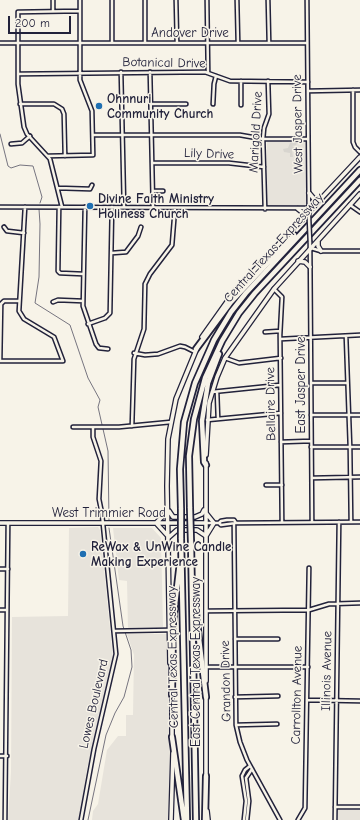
<!DOCTYPE html>
<html>
<head>
<meta charset="utf-8">
<style>
	body { margin:0 }
	#map { position:relative; width:360px; height:820px; overflow:hidden; background:#f7f3e8; font-family:"Comic Neue",sans-serif }
	canvas { display:block }
	.scale { position:absolute; left:8px; top:16px; width:63px; height:18px; box-sizing:border-box; border:2px solid #22223b; border-top:0; padding-left:5px; font-size:12px; line-height:14px; white-space:nowrap; color:#22223b; -webkit-text-stroke:3px #f7f3e8; paint-order:stroke }
</style>
</head>
<body>
<div id="map">
<canvas width="360" height="820"></canvas>
<div class="scale">200 m</div>
</div>
<script>
const c = document.querySelector('canvas').getContext('2d');
c.lineJoin = 'round';
function paint(path, color) { c.fillStyle = color; c.fill(path, 'evenodd'); }
const poly = rows => new Path2D(rows.map(r => 'M' + r).join(''));
function trace(path, color, width, dash) { c.strokeStyle = color; c.lineWidth = width; c.lineCap = dash ? 'butt' : 'round'; c.setLineDash(dash || []); c.stroke(path); }
function write(font, color, halo, rows, align = 'center') {
  c.font = font + ' "Comic Neue",sans-serif'; c.lineWidth = 3; c.setLineDash([]); c.textBaseline = 'middle'; c.strokeStyle = halo; c.fillStyle = color; for (const [text, x, y, turn = 0] of rows) {
    c.save(); c.translate(x, y); c.rotate((+turn || 0) * Math.PI / 180); c.textAlign = isNaN(turn) ? turn : align; if (halo) c.strokeText(text, 0, 0); c.fillText(text, 0, 0); c.restore();
  }
}
paint(poly([
	[267,141,307,141,307,206,267,207],
	[98,527,100,530,113,658,87,769,79,820,8,820,11,772,12,617,68,616,69,528],
	[113,528,152,528,161,538,163,627,128,628,127,581,119,580],
	[127,634,167,634,171,789,169,820,92,820,93,811,98,804,107,750,118,736,126,736,126,715,133,715,134,655],
	[338,810,360,810,360,820,338,820]
]), '#e7e3db');
paint(poly([
	[297,142,296,145,292,146,295,148,292,150,293,157,290,157,290,153,284,152,283,149,288,148,290,143]
]), '#d8d5cf');
trace(poly([
	[0,134,8,166,11,168,20,165,33,166,42,197,40,203],
	[39,209,40,224,39,277,35,303,70,325,88,378,100,400,98,407,108,451,109,520],
	[88,820,106,735,115,713,124,697,132,667,131,650,123,626,109,528]
]), '#76747f', 1);
const minor = poly([
	[53,0,53,11],
	[145,0,145,43],
	[176,0,177,43],
	[207,0,208,73],
	[237,0,238,43],
	[268,0,269,43],
	[307,0,309,219],
	[112,42,112,0],
	[0,43,307,43],
	[121,72,124,207],
	[150,72,153,207],
	[18,74,205,72,230,81,308,82],
	[353,90,353,142,355,147,360,152],
	[308,91,360,90],
	[20,104,54,104,62,109,64,114,65,156],
	[151,104,186,104],
	[213,104,214,84,216,76],
	[241,105,241,81],
	[93,135,240,135,263,139,308,139],
	[11,144,22,143,30,136],
	[48,156,93,155,92,111,80,80,80,0],
	[153,163,229,163,264,167],
	[58,188,90,189,92,185],
	[153,191,163,191],
	[350,205,360,212],
	[0,207,309,208],
	[59,207,58,271,60,273,83,274],
	[62,207,50,159,27,134,24,127,18,84,18,12,80,11],
	[85,207,83,306,96,344,99,348,108,349],
	[265,209,263,139,264,128,269,114,268,81],
	[4,227,7,231,24,233],
	[310,242,312,522],
	[311,248,321,251,360,251],
	[112,253,126,252,138,236,141,227],
	[274,289,282,297,280,335,282,522],
	[53,302,58,300,83,301],
	[88,324,105,318,110,313,112,207],
	[265,332,280,331],
	[346,336,350,447,351,522],
	[281,339,360,335],
	[134,353,145,355,158,354,180,346,185,347,195,352],
	[225,358,239,363,281,358],
	[0,361,63,361,54,337,24,319,19,311,25,207],
	[0,361,1,304,4,301,18,301],
	[311,383,347,383],
	[212,392,280,385],
	[217,392,218,419],
	[311,415,360,415],
	[207,420,281,413],
	[132,426,134,359,144,329,145,284,150,274,172,245,175,208],
	[73,427,119,427,171,422],
	[281,442,311,441],
	[311,447,360,447],
	[312,478,360,477],
	[266,485,282,485],
	[206,523,219,523,221,525,236,523,360,522],
	[219,523,221,521,227,520,234,520,236,523],
	[234,525,236,725,240,742,247,760,280,820],
	[0,569,8,569],
	[0,610,7,610],
	[206,611,309,610,329,604,360,603],
	[114,631,169,630],
	[235,639,278,639],
	[206,667,308,667],
	[235,697,278,696],
	[307,700,360,701],
	[236,725,277,724],
	[0,756,7,756],
	[335,807,360,807],
	[5,820,8,524],
	[81,820,94,749,116,654,102,514,99,499,101,461,93,437,93,427],
	[244,820,246,801,242,776,245,770,250,766],
	[247,820,249,801,246,778,252,769],
	[298,820,305,808,309,568],
	[335,820,339,522]
]);
const major = poly([
	[309,193,315,200,321,199],
	[298,209,303,213,302,220],
	[318,241,318,246,321,251],
	[298,261,305,262,310,267],
	[202,337,234,292,360,157],
	[206,455,209,403,217,377,225,358,274,289,360,194],
	[206,463,206,681],
	[169,511,173,517,195,517,202,514,204,510],
	[0,523,205,523],
	[156,523,164,515,166,509],
	[157,524,167,535],
	[168,538,177,530,197,530,206,536,214,523,206,513],
	[170,663,167,486,168,439,176,399,197,348],
	[172,693,172,739],
	[206,695,206,777],
	[207,811,208,820],
	[171,820,173,753]
]);
const highway = poly([
	[196,349,231,302,294,235],
	[206,465,204,462,202,421,208,383,219,354],
	[190,508,189,456,194,419,205,378,222,341,239,313,255,293,360,180],
	[181,509,180,469,184,422,195,383,214,340,231,312,246,293,360,170],
	[181,538,187,820],
	[191,542,196,820],
	[195,605,206,697],
	[172,695,173,622,180,562],
	[172,737,184,820],
	[205,820,206,776]
]);
trace(minor, '#22223b', 5.5);
trace(major, '#22223b', 6);
trace(highway, '#22223b', 8);
trace(minor, '#f7f3e8', 2.5);
trace(major, '#f7f3e8', 3.5);
trace(highway, '#f7f3e8', 4.5);
const minorBridge = poly([
	[309,219,310,242]
]);
const highwayBridge = poly([
	[190,508,191,542],
	[181,509,181,538]
]);
trace(minorBridge, '#22223b', 5.5, []);
trace(highwayBridge, '#22223b', 8, []);
trace(minorBridge, '#f7f3e8', 2.5);
trace(highwayBridge, '#f7f3e8', 4.5);
for (const [x, y, r, color] of [
	[99,106,4,"#1f6fb2"],
	[90,206,4,"#1f6fb2"],
	[83,554,4,"#1f6fb2"]
]) { const dot = new Path2D(); dot.arc(x, y, r, 0, 2 * Math.PI); c.fillStyle = color; c.fill(dot); trace(dot, '#f7f3e8', 1.5); }
write('13px', '#22223b', '#f7f3e8', [
	["Andover Drive",190,33],
	["Botanical Drive",164,63,1],
	["West Jasper Drive",298,124,-91],
	["Marigold Drive",256,132,-87],
	["Lily Drive",209,154,2],
	["Central Texas Expressway",274,248,-48],
	["East Jasper Drive",301,385,-90],
	["Bellaire Drive",271,404,-91],
	["West Trimmier Road",109,513],
	["Central Texas Expressway",173,657,-91],
	["East Central Texas Expressway",196,662,-90],
	["Illinois Avenue",327,671,-89],
	["Grandon Drive",226,681,-91],
	["Carrollton Avenue",297,695,-89],
	["Lowes Boulevard",94,704,-77]
]);
write('bold 13px', '#22223b', '#f7f3e8', [
	["Ohnnuri",107,99],
	["Community Church",107,114],
	["Divine Faith Ministry",98,199],
	["Holiness Church",98,214],
	["ReWax & UnWine Candle",91,547],
	["Making Experience",91,562]
], 'left');
</script>
</body>
</html>
